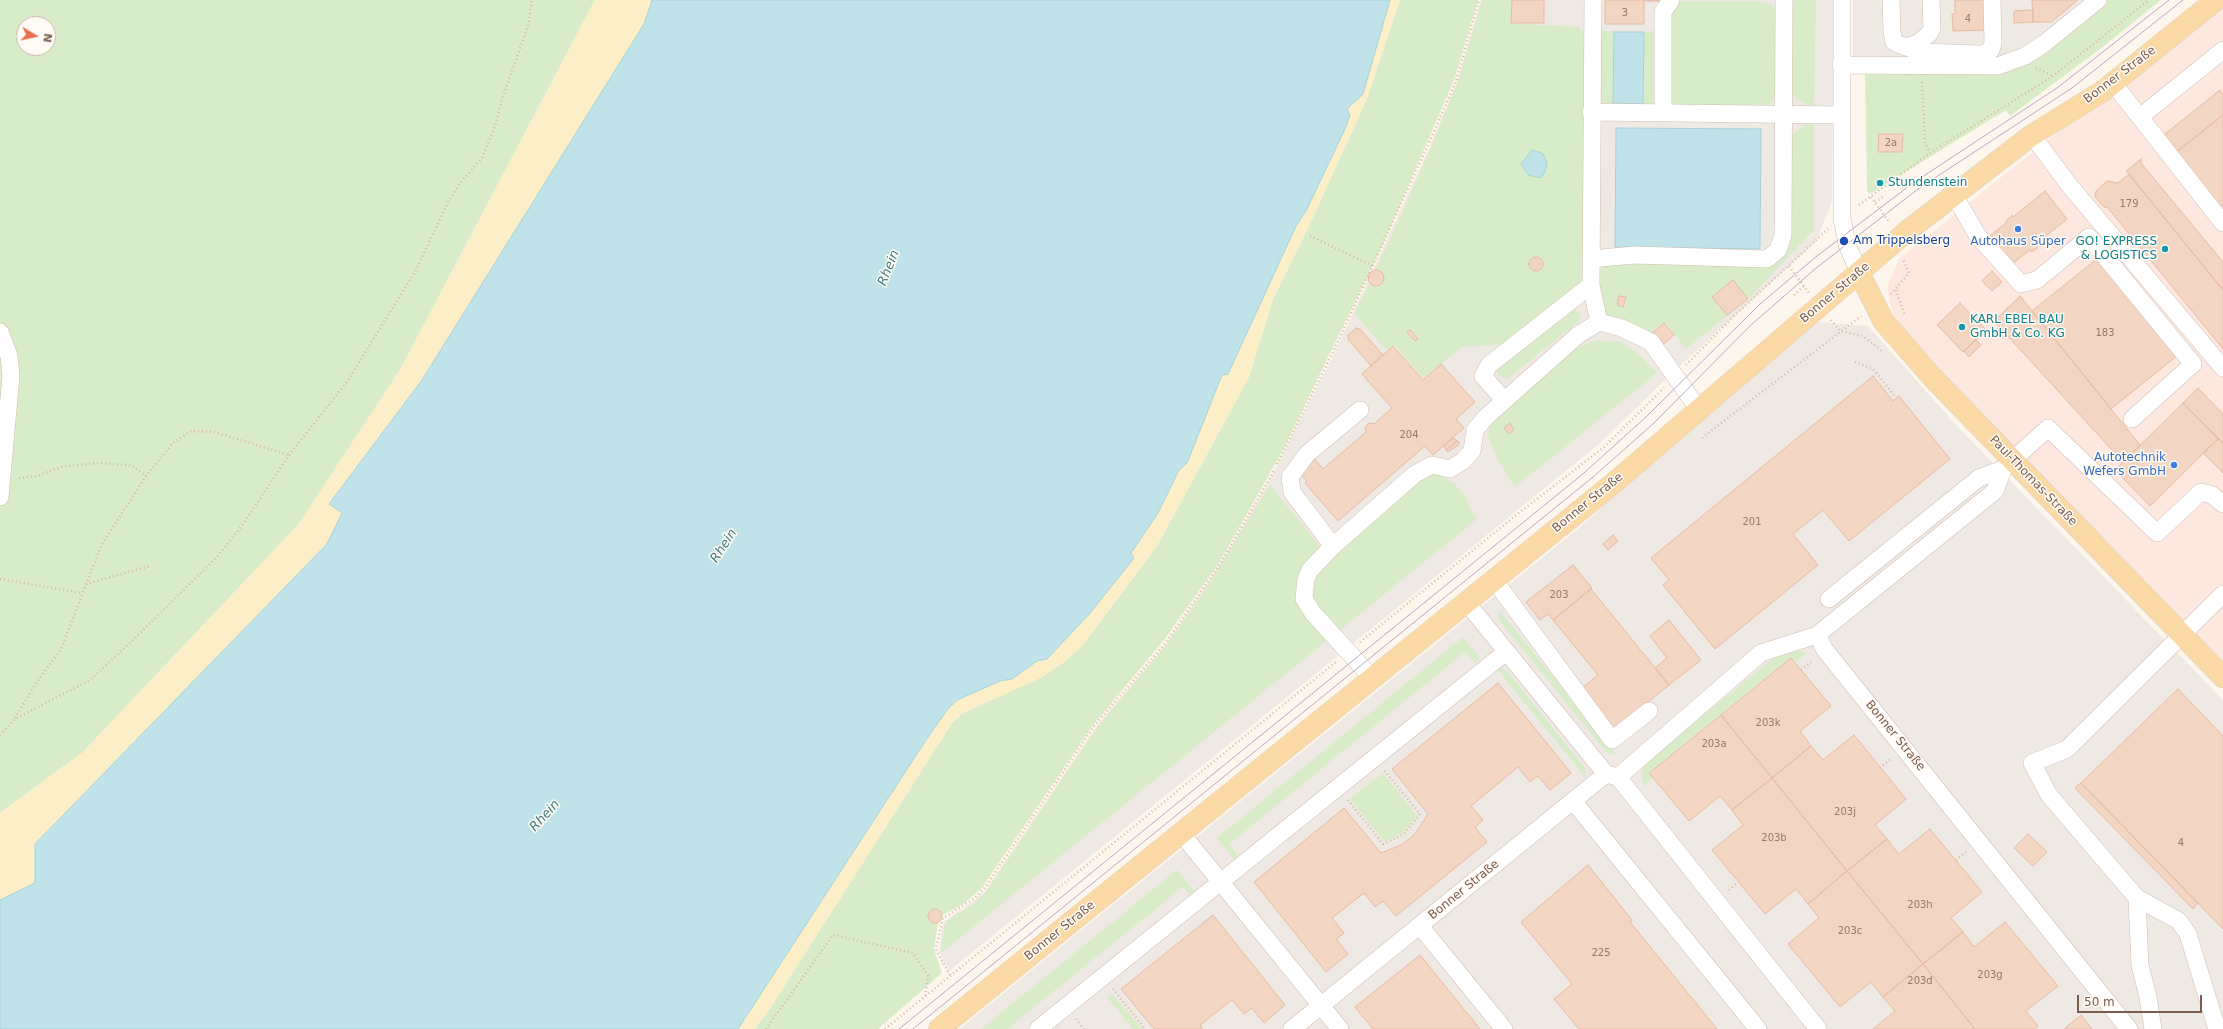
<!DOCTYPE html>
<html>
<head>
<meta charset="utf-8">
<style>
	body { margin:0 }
	#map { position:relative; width:2223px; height:1029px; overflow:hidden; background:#fdf6ec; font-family:"DejaVu Sans",sans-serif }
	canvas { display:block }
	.north { position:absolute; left:16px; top:16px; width:40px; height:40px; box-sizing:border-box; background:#fffaf3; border:1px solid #cabbb1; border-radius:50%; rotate:99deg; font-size:11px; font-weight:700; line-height:16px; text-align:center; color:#7a5c4d }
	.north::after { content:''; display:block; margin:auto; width:14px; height:18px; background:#e76f51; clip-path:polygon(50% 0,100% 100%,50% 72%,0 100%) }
	.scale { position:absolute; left:2077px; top:995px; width:125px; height:18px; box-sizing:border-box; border:2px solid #7a5c4d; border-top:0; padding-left:5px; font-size:12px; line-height:14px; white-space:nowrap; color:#7a5c4d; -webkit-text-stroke:3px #fffaf3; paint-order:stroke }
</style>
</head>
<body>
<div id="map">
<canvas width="2223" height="1029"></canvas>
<div class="north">N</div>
<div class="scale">50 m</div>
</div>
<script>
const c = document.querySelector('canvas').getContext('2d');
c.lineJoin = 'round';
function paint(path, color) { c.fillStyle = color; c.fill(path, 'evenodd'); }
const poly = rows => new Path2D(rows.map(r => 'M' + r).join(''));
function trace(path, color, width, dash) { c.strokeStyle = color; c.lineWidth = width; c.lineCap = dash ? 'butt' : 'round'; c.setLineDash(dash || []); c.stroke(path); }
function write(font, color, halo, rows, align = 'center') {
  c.font = font + ' "DejaVu Sans",sans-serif'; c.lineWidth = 3; c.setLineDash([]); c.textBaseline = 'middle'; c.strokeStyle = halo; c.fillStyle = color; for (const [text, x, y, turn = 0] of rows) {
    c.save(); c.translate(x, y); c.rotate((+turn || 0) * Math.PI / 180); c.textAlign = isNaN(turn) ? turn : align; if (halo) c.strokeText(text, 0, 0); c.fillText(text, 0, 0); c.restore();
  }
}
paint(poly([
	[2223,0,2223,665,1905,334,1892,311,1887,288,1899,259]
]), '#fde8e0');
paint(poly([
	[1481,0,1834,0,1832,201,1816,242,1675,370,1599,444,949,971,939,952,942,927,945,921,976,899,985,891,1096,727,1166,644,1221,563,1267,485,1336,350,1428,151,1458,79],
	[1853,0,2090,0,2022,55,1996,65,1853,58],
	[1806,321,1868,326,1955,424,2223,700,2223,1029,959,1029,1579,528]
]), '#efe9e4');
paint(poly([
	[0,0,595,0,400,370,298,525,82,753,0,813],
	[24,24,48,24,48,48,24,48],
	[1400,0,1478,0,1454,80,1382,246,1283,450,1219,563,1164,640,1093,725,981,889,963,904,939,917,934,949,942,973,878,1029,754,1029,769,1010,952,723,963,713,1042,677,1064,662,1082,646,1157,546,1249,377,1273,299,1308,228,1366,101],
	[1482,0,1512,0,1511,23,1579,27,1585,35,1584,273,1578,290,1512,344,1462,347,1423,378,1394,344,1386,350,1354,313,1370,283,1369,275,1374,271,1387,246,1428,154,1458,81],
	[1790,0,1816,0,1814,105,1808,105,1799,100,1791,92],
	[2100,0,2161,0,2104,46,2010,116,2006,110,1870,194,1867,191,1865,68,1999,68],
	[1678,1,1756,1,1773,5,1778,17,1777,92,1771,103,1758,109,1666,108,1666,13],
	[1600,30,1614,32,1613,103,1643,104,1644,32,1662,30,1661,107,1606,107,1598,101],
	[1807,124,1814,124,1814,230,1749,298,1686,349,1665,322,1650,332,1606,314,1598,287,1599,273,1605,264,1782,255,1788,249,1791,238,1790,139,1795,132],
	[1575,309,1580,315,1580,320,1577,323,1508,378,1503,378,1498,375,1496,370,1569,310],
	[1593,341,1620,341,1640,355,1657,373,1515,487,1497,459,1488,436,1491,422,1572,351],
	[1427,473,1442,476,1455,484,1467,499,1471,511,1477,519,941,953,944,927,947,921,973,904,985,893,1096,729,1166,645,1205,590,1270,485,1322,549,1311,561,1303,575,1300,599,1304,613,1320,627,1327,622,1309,601,1309,586,1314,572,1413,484],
	[1499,610,1616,754,1614,755,1606,752,1499,620],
	[1463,637,1480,658,1475,663,1465,652,1229,844,1238,856,1234,859,1217,838],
	[1795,650,1806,653,1796,662,1791,657,1649,772,1652,778,1643,786,1642,772,1645,764,1651,758,1781,652],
	[1500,667,1507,671,1584,767,1586,778,1496,668],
	[1383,773,1417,816,1404,832,1385,842,1350,799],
	[1177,870,1194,891,1190,895,1183,887,1007,1029,981,1029],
	[1112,994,1142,1029,1133,1029,1107,997]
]), '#d8ecc9');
paint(poly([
	[595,0,652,0,644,24,422,380,329,504,342,513,327,544,35,844,35,883,0,900,0,813,82,753,298,525,400,370],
	[1390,0,1400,0,1366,101,1308,228,1273,299,1249,377,1157,546,1082,646,1064,662,1042,677,963,713,952,723,769,1010,754,1029,738,1029,926,740,947,710,957,700,1000,681,1012,679,1037,661,1047,659,1131,553,1158,513,1179,470,1187,463,1222,375,1228,374,1296,226,1307,209,1345,129,1347,109,1354,104,1376,52]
]), '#fcefc7');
const water = poly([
	[652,0,1390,0,1363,94,1347,109,1350,115,1345,129,1307,209,1296,226,1228,374,1222,375,1187,463,1179,470,1158,513,1131,553,1134,558,1090,613,1047,659,1037,661,1012,679,1000,681,957,700,947,710,926,740,738,1029,0,1029,0,900,35,883,35,844,327,544,342,513,329,504,422,380,644,24,652,0],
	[1614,32,1644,32,1643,104,1613,103,1614,32],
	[1616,128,1761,129,1760,249,1615,247,1616,128],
	[1532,150,1542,153,1547,162,1545,172,1541,178,1528,175,1521,164,1532,150]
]);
paint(water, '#bfe3e8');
trace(water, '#a5d3da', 1);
const building = poly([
	[1512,0,1544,0,1544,23,1511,23,1512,0],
	[1605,0,1667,0,1667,1,1644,1,1644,24,1605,24,1605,0],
	[1955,0,1986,0,1984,24,1987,24,1987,30,1953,31,1952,14,1955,14,1955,0],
	[2032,0,2078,0,2051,22,2033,22,2032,0],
	[2033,10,2033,22,2014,23,2014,11,2033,10],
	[2220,90,2223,95,2223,115,2173,155,2160,138,2220,90],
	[2223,115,2223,213,2175,153,2223,115],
	[1879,134,1903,134,1902,152,1878,152,1879,134],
	[2141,159,2141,163,2223,262,2223,290,2126,171,2141,159],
	[2129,174,2223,290,2223,349,2108,208,2104,207,2095,197,2096,191,2107,181,2118,183,2129,174],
	[2045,191,2067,219,2036,244,2038,247,2032,252,2030,250,2012,264,1990,236,2007,222,2006,221,2012,215,2013,217,2045,191],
	'1529 264a7 7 0 1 1 14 0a7 7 0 1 1-14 0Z',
	[2098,258,2178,355,2111,409,2032,311,2098,258],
	'1368 278a8 8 0 1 1 16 0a8 8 0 1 1-16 0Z',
	[1992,271,2002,282,1992,291,1982,281,1992,271],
	[1733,280,1748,299,1727,315,1712,297,1733,280],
	[1619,296,1626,297,1623,307,1617,305,1619,296],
	[2020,296,2140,445,2123,462,1994,321,2020,296],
	[1960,303,1986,330,1963,352,1937,325,1960,303],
	[1664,323,1674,335,1662,345,1652,333,1664,323],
	[1356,328,1360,329,1383,355,1371,366,1348,339,1348,335,1356,328],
	[1410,330,1418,339,1415,341,1407,332,1410,330],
	[1976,340,1981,345,1969,357,1964,351,1976,340],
	[1393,346,1423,380,1441,364,1475,402,1456,419,1464,428,1433,455,1425,446,1338,521,1305,483,1307,481,1299,473,1315,459,1323,469,1366,432,1365,427,1369,423,1374,424,1392,408,1362,374,1393,346],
	[1873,376,1893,401,1899,396,1950,459,1849,541,1823,510,1793,534,1818,565,1715,649,1663,585,1669,580,1651,558,1873,376],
	[2198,388,2223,414,2223,443,2183,403,2198,388],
	[2183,403,2218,439,2150,506,2115,470,2183,403],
	[1510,423,1514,430,1509,434,1504,428,1510,423],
	[1453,438,1457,441,1446,450,1444,446,1453,438],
	[2218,439,2223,443,2223,473,2203,453,2218,439],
	[1457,441,1460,443,1457,446,1448,452,1446,450,1457,441],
	[1613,535,1618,541,1608,550,1603,544,1613,535],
	[1573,565,1592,588,1553,620,1548,614,1540,620,1526,602,1573,565],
	[1591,589,1669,685,1614,729,1581,689,1598,675,1553,620,1591,589],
	[1669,620,1701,660,1669,685,1655,668,1667,658,1650,636,1669,620],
	[1791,658,1831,706,1800,731,1811,746,1772,778,1721,715,1791,658],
	[1498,683,1571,773,1550,790,1538,776,1530,782,1518,767,1471,806,1483,820,1475,827,1487,842,1396,916,1383,901,1375,907,1364,893,1332,918,1344,933,1336,939,1348,954,1326,972,1254,882,1344,808,1381,853,1403,844,1415,834,1428,814,1392,769,1498,683],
	[2178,689,2223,736,2223,929,2081,783,2178,689],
	[1721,715,1772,778,1732,810,1720,796,1689,821,1649,773,1721,715],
	[1854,735,1906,799,1875,825,1887,839,1847,871,1772,778,1811,746,1823,760,1854,735],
	[1772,778,1847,871,1808,904,1796,889,1765,914,1712,850,1743,825,1732,810,1772,778],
	[2081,783,2198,903,2193,909,2075,788,2081,783],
	[1930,829,1982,892,1951,918,1963,932,1923,964,1847,871,1887,839,1899,854,1930,829],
	[2028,834,2047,852,2033,866,2014,848,2028,834],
	[1588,865,1632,920,1630,922,1717,1029,1579,1029,1554,999,1572,984,1521,922,1588,865],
	[1847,871,1923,964,1883,997,1871,982,1840,1007,1788,944,1819,918,1808,904,1847,871],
	'928 916a7 7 0 1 1 14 0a7 7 0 1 1-14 0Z',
	[1213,915,1285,1005,1264,1023,1252,1008,1244,1014,1232,1000,1200,1025,1203,1029,1154,1029,1121,989,1213,915],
	[2005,922,2058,986,2026,1011,2038,1026,2034,1029,1975,1029,1923,964,1963,932,1974,947,2005,922],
	[1420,955,1480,1029,1373,1029,1355,1007,1420,955],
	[1923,964,1975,1029,1873,1029,1895,1011,1883,997,1923,964],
	[2081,1015,2092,1029,2064,1029,2081,1015]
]);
paint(building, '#f3d5c3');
trace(building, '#e6bba3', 1);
const minor = poly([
	[1593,0,1591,285,1599,322],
	[1842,0,1842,218,1847,244,1859,273],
	[1891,0,1892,32,1894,42,1898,44,1921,52,1978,54,1984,54,1991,50,1993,43,1992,0],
	[1906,47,1918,43,1929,34,1932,28,1931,0],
	[1841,65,1998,66,2025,56,2045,43,2098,0],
	[2113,83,2223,223],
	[1591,112,1841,115],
	[1663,113,1663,12,1671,0],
	[2140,117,2223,50],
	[2032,135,2069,185,2223,368],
	[1954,195,1978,236,2021,284,2037,280,2089,237,2193,364,2132,419],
	[1591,259,1634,255,1767,259,1778,250,1783,235,1784,0],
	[0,332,9,356,11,376,0,497],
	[1504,400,1483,376,1489,365,1591,285],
	[1333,546,1292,492,1290,477,1307,454,1360,410],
	[1494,580,1612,740,1649,711],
	[1829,599,1979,478,2003,469,2048,428,2157,533,2201,492,2212,495,2223,504],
	[1467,603,1606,774,1618,777,1818,1029],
	[1817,635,1995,491,2003,469],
	[1372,678,1313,613,1304,599,1306,579,1310,570,1333,546,1415,474,1432,465,1450,469,1463,461,1472,451,1475,430,1486,417,1578,335,1599,322,1622,328,1651,342,1699,410],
	[1618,777,1761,653,1817,635,1825,650,2129,1029],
	[1573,801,1758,1029],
	[1181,833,1340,1029],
	[2137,898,2179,921,2188,934,2217,1029],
	[1420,926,1504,1029],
	[1038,1029,1506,652],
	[1292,1029,1606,774],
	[2153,1029,2148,997,2140,965,2137,898,2049,795,2032,763,2067,749,2223,594]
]);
const major = poly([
	[1859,273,1884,322,1933,378,2223,677],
	[939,1029,1615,482,1906,232,2032,135,2103,91,2216,0]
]);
trace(minor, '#d1beb0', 18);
trace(major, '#dad1cd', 22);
trace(poly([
	[2036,68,2053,76],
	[1922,82,1925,143,1930,153],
	[1871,197,1889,222],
	[1875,202,1883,197],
	[1859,205,1930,153,2053,76,2149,0],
	[1310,236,1373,266],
	[1789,266,1809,293],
	[1896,290,1905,316],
	[1891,294,1909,273,1903,259],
	[1794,295,1804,286],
	[1831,320,1840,331,1863,336,1881,350,1883,350],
	[1855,362,1873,369,1894,395],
	[1686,365,1735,315,1828,229],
	[1702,438,1861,316],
	[1277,464,1335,348,1436,127,1456,81,1479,0],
	[19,478,37,476,61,467,96,463,128,465,134,467,146,476],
	[0,579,81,593],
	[86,584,150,566],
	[1360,642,1520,512,1603,448,1664,388],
	[1801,670,1813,661],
	[15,718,35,685,61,649,102,544,146,476,173,443,191,431,214,432,289,455],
	[0,735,15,719,90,680,133,640,217,557,241,527,289,455,347,382,416,270,448,202,461,182,482,158,494,129,503,96,528,26,532,0],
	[1880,768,1891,759],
	[1348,800,1383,844,1404,834,1420,814,1384,770],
	[1956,860,1966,852],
	[1729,890,1738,882],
	[950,975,937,952,936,947,943,918,975,898,986,886,1094,726,1164,645,1220,564,1274,471],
	[1113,989,1145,1029],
	[1076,1019,1084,1029],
	[766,1029,833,935,913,953,928,976,925,997],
	[885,1029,1336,662]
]), '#d9b8a5', 2.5, [1, 3]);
trace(minor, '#fff', 17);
trace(major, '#fbd9a5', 21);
trace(poly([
	[899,1029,1584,473,1647,416,1760,304,1817,256,1913,183,2057,88,2169,0],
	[913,1029,1593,477,1654,423,1751,325,1815,269,1918,189,2072,88,2183,0]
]), '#b9a8c9', 1);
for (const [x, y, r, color] of [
	[1880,183,4,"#0f9aa8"],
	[2018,229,4,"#3f7fe0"],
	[1844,241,5,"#1a4fb4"],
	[2165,249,4,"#0f9aa8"],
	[1962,327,4,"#0f9aa8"],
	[2174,465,4,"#3f7fe0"]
]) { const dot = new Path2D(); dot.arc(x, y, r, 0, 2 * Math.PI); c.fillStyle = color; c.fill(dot); trace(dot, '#fffaf3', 1.5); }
write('10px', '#987a6a', null, [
	["3",1625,13],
	["4",1968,19],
	["2a",1891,143],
	["179",2129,204],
	["183",2105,333],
	["204",1409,435],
	["201",1752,522],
	["203",1559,595],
	["203k",1768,723],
	["203a",1714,744],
	["203j",1845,812],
	["203b",1774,838],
	["4",2181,843],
	["203h",1920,905],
	["203c",1850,931],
	["225",1601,953],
	["203g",1990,975],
	["203d",1920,981]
]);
write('12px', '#7a5c4d', '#fffaf3', [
	["Bonner Straße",2120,75,-37],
	["Bonner Straße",1835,293,-40],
	["Paul-Thomas-Straße",2033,481,46],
	["Bonner Straße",1588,503,-39],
	["Bonner Straße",1895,736,51],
	["Bonner Straße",1464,890,-39],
	["Bonner Straße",1060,931,-39]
]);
write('12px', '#0d838f', '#fffaf3', [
	["Stundenstein",1888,183],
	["GO! EXPRESS",2157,242,"right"],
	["& LOGISTICS",2157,256,"right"],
	["KARL EBEL BAU",1970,320],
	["GmbH & Co. KG",1970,334]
], 'left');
write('12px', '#164399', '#fffaf3', [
	["Am Trippelsberg",1853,241]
], 'left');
write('12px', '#366cbe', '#fffaf3', [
	["Autohaus Süper",2018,242],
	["Autotechnik",2166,458,"right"],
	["Wefers GmbH",2166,472,"right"]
]);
write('italic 13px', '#437c86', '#fffaf3', [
	["Rhein",889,268,-68],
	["Rhein",724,546,-57],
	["Rhein",545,816,-48]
]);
</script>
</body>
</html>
